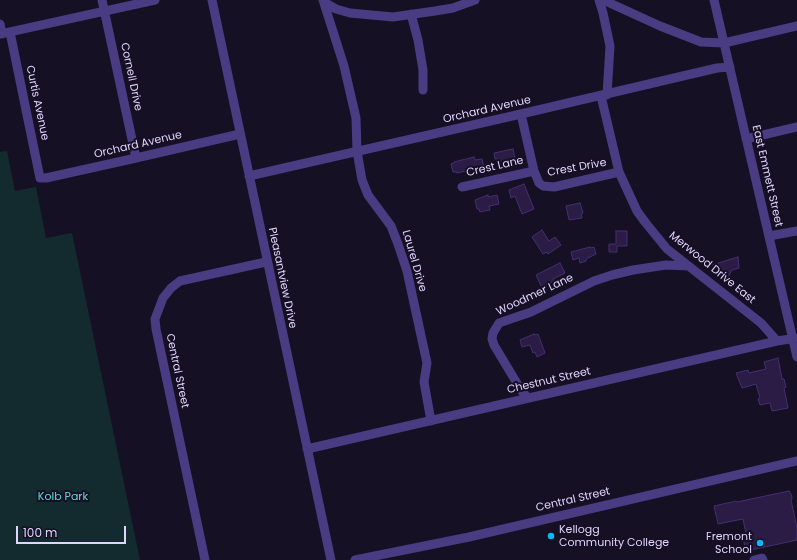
<!DOCTYPE html>
<html>
<head>
<meta charset="utf-8">
<style>
	body { margin:0 }
	#map { position:relative; width:797px; height:560px; overflow:hidden; background:#161025; font-family:Poppins,sans-serif }
	canvas { display:block }
	.scale { position:absolute; left:16px; top:526px; width:110px; height:18px; box-sizing:border-box; border:2px solid #dfd5fd; border-top:0; padding-left:5px; font-size:12px; line-height:14px; white-space:nowrap; color:#dfd5fd; -webkit-text-stroke:3px #161025; paint-order:stroke }
</style>
</head>
<body>
<div id="map">
<canvas width="797" height="560"></canvas>
<div class="scale">100 m</div>
</div>
<script>
const c = document.querySelector('canvas').getContext('2d');
c.lineJoin = 'round';
function paint(path, color) { c.fillStyle = color; c.fill(path, 'evenodd'); }
const poly = rows => new Path2D(rows.map(r => 'M' + r).join(''));
function trace(path, color, width, dash) { c.strokeStyle = color; c.lineWidth = width; c.lineCap = dash ? 'butt' : 'round'; c.setLineDash(dash || []); c.stroke(path); }
function write(font, color, halo, rows, align = 'center') {
  c.font = font + ' Poppins,sans-serif'; c.lineWidth = 4; c.setLineDash([]); c.textBaseline = 'middle'; c.strokeStyle = halo; c.fillStyle = color; for (const [text, x, y, turn = 0] of rows) {
    c.save(); c.translate(x, y); c.rotate((+turn || 0) * Math.PI / 180); c.textAlign = isNaN(turn) ? turn : align; if (halo) c.strokeText(text, 0, 0); c.fillText(text, 0, 0); c.restore();
  }
}
paint(poly([
	[7,151,15,191,36,187,46,238,72,233,140,560,0,560,0,152]
]), '#132b2e');
const building = poly([
	[513,149,516,164,500,168,498,159,495,159,494,153,513,149],
	[474,157,475,160,482,159,484,167,457,173,457,172,453,172,451,164,454,163,454,162,474,157],
	[524,184,534,209,522,214,515,196,511,198,509,190,524,184],
	[488,195,488,197,497,195,499,204,489,206,490,210,480,212,479,209,477,209,475,200,488,195],
	[580,203,583,213,581,214,582,218,569,220,566,206,580,203],
	[542,230,549,241,555,237,561,245,548,254,547,252,543,254,532,237,542,230],
	[616,231,627,231,627,246,617,246,617,252,609,252,609,244,616,244,616,231],
	[590,247,591,248,594,247,596,254,586,259,586,261,580,263,579,258,573,260,571,252,590,247],
	[738,257,739,268,732,270,728,277,718,272,718,268,712,265,738,257],
	[560,263,565,273,553,279,554,281,542,288,536,275,560,263],
	[534,334,534,335,538,334,545,353,537,357,535,352,533,353,530,345,522,347,520,340,534,334],
	[778,358,782,379,784,379,786,387,784,388,788,408,772,411,770,403,760,405,758,399,760,398,756,384,742,388,736,373,748,370,749,373,766,369,764,362,778,358],
	[789,491,791,494,792,498,791,500,797,528,797,540,746,551,742,534,746,534,743,519,718,524,714,506,736,501,737,502,789,491]
]);
paint(building, '#2a1c45');
trace(building, '#452f70', 1);
trace(poly([
	[102,0,136,158],
	[212,0,331,560],
	[323,0,344,66,356,118,357,151,362,180,368,195,391,226,398,244,407,271,427,363,424,382,431,421],
	[599,0,603,13,610,46,607,95],
	[603,0,660,26,701,42,724,43,797,26],
	[714,0,797,357],
	[324,2,336,9,350,13,393,17,435,11,453,8,475,0],
	[411,14,418,40,423,70,423,90],
	[0,24,2,34],
	[10,32,40,178,46,178,136,158,240,134],
	[0,34,155,0],
	[601,96,619,172,637,211,645,222,667,249,761,323,777,341],
	[521,114,534,171,539,183,543,186,554,187,619,172],
	[746,139,797,127],
	[249,176,521,114,717,68,730,67],
	[462,187,534,171],
	[769,236,797,231],
	[528,398,521,390,494,345,492,339,493,333,499,323,531,312,594,281,612,275,633,270,666,265,688,266],
	[307,449,777,341,797,338],
	[205,560,156,329,155,319,163,298,171,288,180,281,266,262],
	[355,560,469,537,797,461],
	[754,560,762,558,763,560]
]), '#493c82', 9);
for (const [x, y, r, color] of [
	[551,536,4,"#09bbf5"],
	[760,543,4,"#09bbf5"]
]) { const dot = new Path2D(); dot.arc(x, y, r, 0, 2 * Math.PI); c.fillStyle = color; c.fill(dot); trace(dot, '#161025', 1.5); }
write('11px', '#dfd5fd', '#161025', [
	["Cornell Drive",131,77,78],
	["Curtis Avenue",37,103,78],
	["Orchard Avenue",487,110,-13],
	["Orchard Avenue",138,145,-13],
	["Crest Lane",495,167,-13],
	["Crest Drive",577,168,-10],
	["East Emmett Street",767,176,77],
	["Laurel Drive",414,261,74],
	["Merwood Drive East",712,268,39],
	["Pleasantview Drive",282,278,78],
	["Woodmer Lane",535,295,-25],
	["Central Street",177,371,78],
	["Chestnut Street",549,381,-13],
	["Central Street",573,500,-13]
]);
write('11px', '#63dbcf', '#161025', [
	["Kolb Park",63,497]
]);
write('11px', '#dfd5fd', '#161025', [
	["Kellogg",559,530],
	["Community College",559,543],
	["Fremont",752,537,"right"],
	["School",752,550,"right"]
], 'left');
</script>
</body>
</html>
